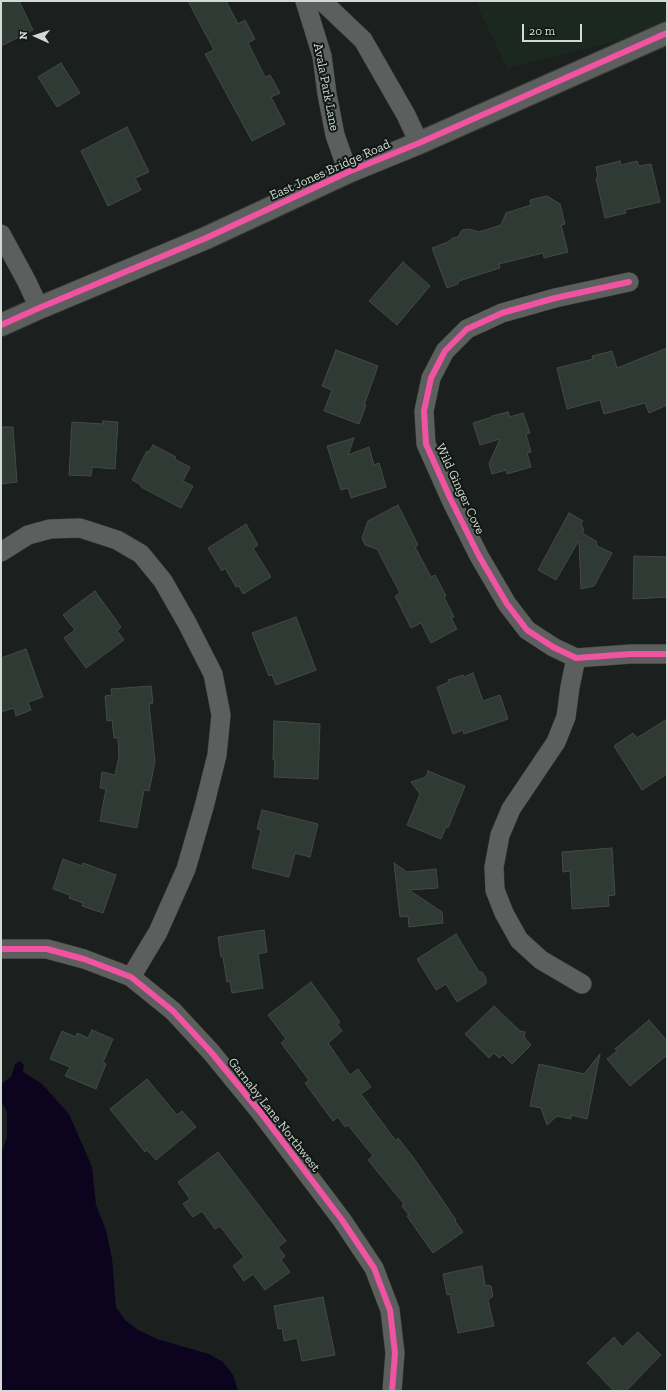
<!DOCTYPE html>
<html>
<head>
<meta charset="utf-8">
<style>
	body { margin:0 }
	#map { position:relative; width:668px; height:1392px; overflow:hidden; background:#1b1f1d; font-family:"Zilla Slab",serif }
	canvas { display:block }
	.frame { position:absolute; inset:0; border:2px solid #d3d9d5; pointer-events:none }
	.north { position:absolute; left:16px; top:16px; width:40px; height:40px; -webkit-text-stroke:3px #101813; paint-order:stroke; rotate:273deg; font-size:11px; font-weight:700; line-height:16px; text-align:center; color:#d3d9d5 }
	.north::after { content:''; display:block; margin:auto; width:14px; height:18px; background:#d3d9d5; clip-path:polygon(50% 0,100% 100%,50% 72%,0 100%) }
	.scale { position:absolute; left:522px; top:24px; width:60px; height:18px; box-sizing:border-box; border:2px solid #d3d9d5; border-top:0; padding-left:5px; font-size:12px; line-height:14px; white-space:nowrap; color:#d3d9d5; -webkit-text-stroke:3px #101813; paint-order:stroke }
</style>
</head>
<body>
<div id="map">
<canvas width="668" height="1392"></canvas>
<div class="frame"></div>
<div class="north">N</div>
<div class="scale">20 m</div>
</div>
<script>
const c = document.querySelector('canvas').getContext('2d');
c.lineJoin = 'round';
function paint(path, color) { c.fillStyle = color; c.fill(path, 'evenodd'); }
const poly = rows => new Path2D(rows.map(r => 'M' + r).join(''));
function trace(path, color, width, dash) { c.strokeStyle = color; c.lineWidth = width; c.lineCap = dash ? 'butt' : 'round'; c.setLineDash(dash || []); c.stroke(path); }
function write(font, color, halo, rows, align = 'center') {
  c.font = font + ' "Zilla Slab",serif'; c.lineWidth = 4; c.setLineDash([]); c.textBaseline = 'middle'; c.strokeStyle = halo; c.fillStyle = color; for (const [text, x, y, turn = 0] of rows) {
    c.save(); c.translate(x, y); c.rotate((+turn || 0) * Math.PI / 180); c.textAlign = isNaN(turn) ? turn : align; if (halo) c.strokeText(text, 0, 0); c.fillText(text, 0, 0); c.restore();
  }
}
paint(poly([
	[475,1,667,1,667,53,641,35,507,68]
]), '#1b281f');
paint(poly([
	[20,1061,24,1065,23,1072,42,1084,69,1114,92,1167,96,1205,106,1230,112,1259,116,1307,125,1320,138,1330,157,1339,209,1354,223,1362,233,1375,238,1391,1,1391,1,1154,7,1137,7,1111,1,1102,1,1084,11,1077,15,1064]
]), '#0c041f');
const building = poly([
	[1,1,19,1,33,30,1,46,1,1],
	[188,1,226,1,238,24,245,20,255,39,248,43,265,77,270,75,280,93,271,97,285,124,252,141,205,54,214,50,188,1],
	[61,63,80,93,57,107,38,77,61,63],
	[127,127,149,172,135,178,141,190,108,206,81,151,127,127],
	[620,161,621,165,637,161,639,166,651,164,660,202,625,210,626,213,605,218,596,178,598,177,596,167,620,161],
	[547,196,560,204,565,224,561,225,568,252,544,258,543,253,499,264,500,268,459,281,458,284,447,288,432,248,448,242,453,238,458,237,462,230,469,229,479,232,501,225,506,213,531,205,530,200,547,196],
	[403,262,430,286,397,325,369,301,403,262],
	[667,348,667,405,649,413,645,403,604,414,600,400,567,409,557,368,593,359,592,356,612,351,617,368,667,348],
	[336,350,378,366,364,405,366,405,359,424,324,411,332,390,322,386,336,350],
	[508,412,510,417,523,413,530,433,526,434,531,452,527,453,531,467,507,474,506,470,492,474,489,464,500,439,480,445,473,423,492,417,492,416,508,412],
	[103,421,118,422,115,469,92,467,91,476,69,475,72,422,103,424,103,421],
	[1,427,13,427,17,482,1,484,1,427],
	[354,438,348,455,369,447,374,465,379,463,386,487,351,498,348,488,341,490,327,446,354,438],
	[153,445,176,457,174,459,190,467,183,481,193,486,181,508,141,487,141,485,132,480,147,451,149,452,153,445],
	[398,505,418,545,415,547,431,577,435,575,446,596,444,597,454,617,451,618,457,629,431,643,421,623,411,628,395,596,400,593,377,549,365,545,362,538,368,521,398,505],
	[569,513,583,521,581,524,584,530,582,533,596,541,597,546,612,553,594,586,581,589,579,540,556,580,538,570,569,513],
	[246,524,258,545,253,548,271,577,243,594,239,586,236,587,225,568,222,571,208,548,246,524],
	[634,556,667,557,667,597,633,599,634,556],
	[95,591,121,627,117,631,124,640,86,668,64,638,75,630,63,615,95,591],
	[296,617,316,670,276,685,272,675,269,676,252,633,296,617],
	[26,649,43,697,28,702,31,710,16,716,14,708,1,712,1,658,26,649],
	[473,673,483,701,500,695,508,719,464,734,463,730,453,734,437,687,449,682,448,680,463,675,464,677,473,673],
	[151,686,153,703,149,704,155,762,149,791,144,790,137,828,100,821,106,789,100,788,102,772,115,775,119,756,118,738,114,738,112,720,107,721,105,696,112,695,111,689,151,686],
	[667,719,667,774,642,790,614,746,633,733,637,738,667,719],
	[274,721,320,724,318,779,274,777,275,760,273,760,274,721],
	[428,771,465,786,448,828,446,827,441,839,407,825,420,794,411,782,426,777,428,771],
	[262,810,318,824,310,857,295,853,289,877,252,868,261,830,257,829,262,810],
	[612,848,615,895,608,896,609,906,572,909,570,871,563,872,562,852,612,848],
	[63,859,82,866,83,863,116,875,103,913,82,906,83,903,69,898,70,895,53,889,63,859],
	[394,863,407,872,436,869,438,888,409,890,442,912,443,923,409,927,408,916,400,917,394,863],
	[264,930,267,952,258,954,263,988,232,993,230,981,227,982,223,957,221,957,218,937,264,930],
	[456,934,479,972,482,972,486,978,486,984,457,1002,446,984,436,990,417,959,456,934],
	[311,982,340,1022,337,1024,342,1031,328,1043,350,1075,358,1069,371,1087,361,1094,396,1141,398,1138,413,1157,456,1220,455,1221,463,1232,433,1253,407,1216,409,1215,402,1206,404,1204,368,1160,373,1156,348,1125,345,1127,338,1117,333,1121,305,1083,309,1080,281,1043,286,1039,268,1015,311,982],
	[494,1006,520,1031,525,1032,524,1037,531,1045,512,1064,503,1055,499,1058,494,1053,489,1058,465,1034,494,1006],
	[649,1020,667,1041,667,1055,630,1086,607,1059,617,1051,615,1049,649,1020],
	[92,1030,113,1039,103,1062,106,1064,96,1089,65,1076,70,1067,50,1059,62,1031,76,1037,77,1033,88,1038,92,1030],
	[600,1054,587,1119,571,1115,571,1119,557,1116,547,1125,541,1108,530,1106,539,1064,584,1074,600,1054],
	[147,1079,177,1115,182,1111,196,1127,156,1160,147,1150,145,1152,110,1109,147,1079],
	[218,1152,286,1241,278,1247,285,1256,281,1260,290,1272,265,1290,253,1274,244,1281,233,1266,244,1257,220,1226,215,1229,202,1211,193,1217,183,1204,190,1199,178,1182,218,1152],
	[482,1266,485,1285,491,1286,493,1296,488,1300,494,1326,458,1333,450,1294,447,1295,443,1274,482,1266],
	[323,1297,335,1355,302,1361,297,1338,284,1341,282,1328,278,1329,274,1306,323,1297],
	[638,1332,661,1355,626,1391,614,1391,587,1363,614,1337,622,1347,638,1332]
]);
paint(building, '#303a34');
trace(building, '#464947', 1);
const minor = poly([
	[305,1,322,56,327,94,335,135,348,172],
	[322,1,363,40,406,115,419,143],
	[1,234,27,282,39,308],
	[629,282,555,298,502,313,467,329,445,351,431,378,424,411,426,444,451,500,479,556,507,604,527,630,553,647,576,658,631,654,667,654],
	[1,552,28,535,50,529,80,528,117,540,141,554,163,581,187,623,213,674,221,715,217,755,204,807,186,869,158,932,131,977],
	[576,658,570,687,566,717,556,742,511,809,500,835,494,867,495,890,504,913,519,940,541,960,582,984],
	[1,949,47,949,84,959,131,977,173,1011,211,1052,261,1113,342,1220,374,1268,390,1310,395,1353,392,1391]
]);
const tertiary = poly([
	[1,325,39,308,206,238,348,172,419,143,667,33]
]);
trace(minor, '#373b38', 20);
trace(tertiary, '#373b38', 24);
trace(minor, '#5c5f5d', 19);
trace(tertiary, '#5c5f5d', 22);
trace(poly([
	[629,282,555,298,502,313,467,329,445,351,431,378,424,411,426,444,451,500,479,556,507,604,527,630,553,647,576,658,631,654,667,654],
	[1,325,39,308,206,238,348,172,419,143,667,33],
	[1,949,47,949,84,959,131,977,173,1011,211,1052,261,1113,342,1220,374,1268,390,1310,395,1353,392,1391]
]), '#f153a3', 6);
write('13px', '#d3d9d5', '#101813', [
	["Avala Park Lane",326,87,79],
	["East Jones Bridge Road",330,170,-24],
	["Wild Ginger Cove",460,489,65],
	["Garnaby Lane Northwest",274,1115,52]
]);
</script>
</body>
</html>
